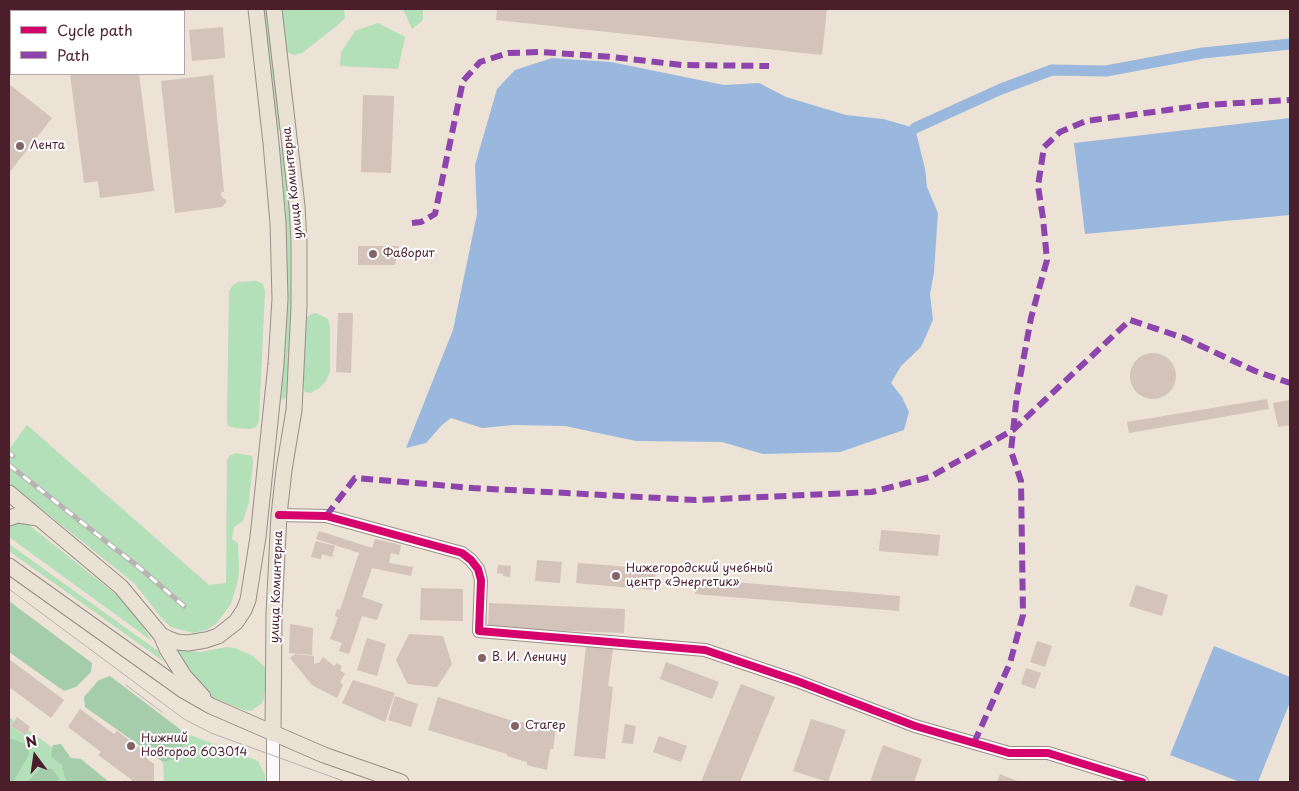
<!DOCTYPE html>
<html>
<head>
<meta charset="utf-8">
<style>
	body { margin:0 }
	#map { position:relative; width:1299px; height:791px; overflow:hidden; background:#ece2d5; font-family:"Playpen Sans",sans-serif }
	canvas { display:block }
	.frame { position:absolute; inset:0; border:10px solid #4a1f2b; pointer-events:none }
	.legend { position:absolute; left:10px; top:10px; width:175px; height:65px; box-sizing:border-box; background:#fff; border:1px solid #b7a5aa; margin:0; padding:6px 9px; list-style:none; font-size:15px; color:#4a1f2b }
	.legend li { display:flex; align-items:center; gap:10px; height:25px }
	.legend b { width:25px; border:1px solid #b7a5aa }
	.north { position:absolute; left:10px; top:731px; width:50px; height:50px; -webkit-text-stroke:4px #fff; paint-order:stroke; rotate:346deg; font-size:14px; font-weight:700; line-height:20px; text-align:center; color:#4a1f2b }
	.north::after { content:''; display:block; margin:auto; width:18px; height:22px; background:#4a1f2b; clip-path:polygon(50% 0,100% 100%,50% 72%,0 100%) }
</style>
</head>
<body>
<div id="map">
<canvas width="1299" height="791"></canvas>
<div class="frame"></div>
<ul class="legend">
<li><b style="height:6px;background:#d6006c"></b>Cycle path</li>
<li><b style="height:6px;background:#8e44ad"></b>Path</li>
</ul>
<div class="north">N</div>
</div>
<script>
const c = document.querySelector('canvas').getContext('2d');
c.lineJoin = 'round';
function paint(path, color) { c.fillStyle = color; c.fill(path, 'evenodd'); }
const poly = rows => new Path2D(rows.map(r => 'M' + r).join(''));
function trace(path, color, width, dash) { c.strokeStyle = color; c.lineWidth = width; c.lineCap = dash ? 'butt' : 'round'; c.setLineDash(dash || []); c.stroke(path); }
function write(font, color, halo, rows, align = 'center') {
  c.font = font + ' "Playpen Sans",sans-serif'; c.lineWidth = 4; c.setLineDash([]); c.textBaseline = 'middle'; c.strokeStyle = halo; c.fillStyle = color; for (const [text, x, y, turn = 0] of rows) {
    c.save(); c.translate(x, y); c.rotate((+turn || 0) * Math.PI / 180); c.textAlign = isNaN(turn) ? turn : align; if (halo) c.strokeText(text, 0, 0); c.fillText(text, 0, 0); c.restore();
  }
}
paint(poly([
	[261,9,267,9,281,127,281,130,278,130,275,126],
	[282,9,344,9,345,18,339,24,302,53,294,55,287,52],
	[403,9,423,9,423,20,412,29],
	[378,23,405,37,398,69,340,66,341,52,355,31],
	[282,147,284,151,290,208,292,290,291,335,287,390,286,397,283,400,280,395,287,299,284,207,279,149],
	[257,281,263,284,265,291,259,421,256,427,250,429,236,428,228,426,227,420,229,291,233,285,238,282],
	[316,313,328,319,330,327,330,372,326,381,319,388,311,393,305,392,302,383,305,319,310,315],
	[27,425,209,585,226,583,227,460,229,456,236,453,252,456,253,462,249,502,243,521,234,527,232,539,238,543,239,569,238,580,231,604,216,624,206,630,193,633,171,627,163,620,134,583,9,483,9,449],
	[21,521,29,525,118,596,137,618,152,641,9,537,9,525],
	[9,544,158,651,163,661,9,551],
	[226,647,235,648,253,656,267,669,264,699,261,704,251,711,244,710,204,695,176,650,201,652],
	[9,717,14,721,11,726,24,735,28,730,100,782,9,782],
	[185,733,258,761,265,775,265,782,164,782,163,762,172,760,187,742]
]), '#b3dfb9');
paint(poly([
	[9,601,92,663,91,672,76,687,64,691,9,652],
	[110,676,185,733,187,742,172,760,163,762,85,707,84,697,99,680],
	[9,738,28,745,29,754,13,782,9,782],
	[61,744,71,758,81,759,109,782,69,782,65,778,62,765,51,756,53,745],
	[41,768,52,769,60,779,57,782,27,782]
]), '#a5cdab');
paint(poly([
	[552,58,611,62,724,85,759,83,786,97,846,115,883,119,915,128,925,169,927,187,938,213,934,272,930,294,933,320,921,347,901,366,891,383,902,397,909,412,904,430,840,452,763,454,722,442,636,441,565,426,514,425,482,428,451,418,442,425,426,443,406,448,453,330,477,214,475,165,497,89,515,70],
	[1290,118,1290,215,1085,234,1074,143],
	[1214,646,1290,677,1290,702,1258,782,1240,782,1170,755]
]), '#9ab8dd');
trace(poly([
	[915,128,1001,89,1052,70,1106,71,1203,53,1290,44]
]), '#9ab8dd', 11);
paint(poly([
	[497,9,827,9,822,55,496,20],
	[223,27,225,58,192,61,189,30],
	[70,74,139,74,154,191,100,198,98,181,84,183],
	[213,75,224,192,221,192,221,196,227,201,222,207,175,213,161,81],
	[9,84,52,118,9,173],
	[363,95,394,96,391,173,361,172],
	[358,246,399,246,395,265,358,265],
	[338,313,353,313,351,373,336,372],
	'1130 376a23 23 0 1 1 46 0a23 23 0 1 1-46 0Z',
	[1267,399,1269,409,1129,433,1127,422],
	[1290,400,1290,425,1278,427,1273,403],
	[881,530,940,535,938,556,879,551],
	[319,531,372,548,375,539,401,545,399,555,391,553,389,563,413,567,411,576,372,568,362,597,383,604,377,620,362,616,349,654,339,651,342,643,330,639,338,617,335,616,337,609,340,610,359,553,316,539],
	[316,541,335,546,332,557,322,554,321,559,311,557],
	[537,560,562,562,560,583,535,581],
	[578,563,656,569,654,590,576,583],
	[498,565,511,566,510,577,503,576,503,574,497,573],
	[697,579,900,596,899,611,695,594],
	[1136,585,1168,595,1162,616,1129,606],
	[421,588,463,589,463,621,420,620],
	[489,603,625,609,624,633,488,628],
	[290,624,313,628,312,655,289,653],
	[409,634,443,636,452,664,437,687,408,684,405,679,396,660],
	[367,638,386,644,377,676,357,670],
	[1037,641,1052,646,1045,667,1030,662],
	[586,646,613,649,608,686,613,687,605,759,574,756],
	[295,654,314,656,314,664,320,662,323,657,334,666,337,663,342,666,340,670,345,674,340,682,343,685,337,698,312,685,290,658],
	[9,659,64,700,51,718,9,687],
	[666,662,719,682,712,699,660,679],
	[1026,668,1041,673,1035,689,1021,684],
	[353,680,395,693,385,722,342,703],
	[741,684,775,697,740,782,701,782],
	[395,696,418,704,411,727,388,720],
	[438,697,513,721,556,727,553,749,550,749,547,770,527,765,527,762,507,756,507,754,428,730],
	[80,709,114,734,117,731,149,755,147,759,154,764,154,782,132,782,132,780,98,755,101,752,68,727],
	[17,717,30,727,25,735,11,726],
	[811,719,846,730,828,782,793,771],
	[625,724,636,726,633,744,622,743],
	[659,736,687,746,681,762,653,752],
	[883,745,922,759,914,782,870,782],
	[1000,774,1020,782,997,782]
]), '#d3c3bb');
const minor = poly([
	[279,515,326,516,462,553,471,560,478,569,481,580,479,631,705,650,797,681,915,726,1009,753,1048,753,1142,782],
	[273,734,273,782]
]);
const major = poly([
	[9,493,121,587,161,635,169,639,177,642,188,643,206,640,218,636,236,622,244,610,248,600,258,537,276,364,280,299,278,223,271,143,256,9],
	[9,518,18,515,38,518],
	[9,566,183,690,211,706,324,755,401,782],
	[161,635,167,649,184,676,203,697],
	[273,734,274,613,279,515,284,470,294,410,299,306,299,242,297,206,274,9]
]);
trace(minor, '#9a8e89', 14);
trace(major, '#9a8e89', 17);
trace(minor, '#fcfbf9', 12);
trace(major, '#e8e1d4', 15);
trace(poly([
	[9,589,184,719,211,733,346,782],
	[126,685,162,712]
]), '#bab3b3', 1);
const rail = poly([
	[9,453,13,456],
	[9,465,141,569,184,606]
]);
trace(rail, '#bab3b3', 5);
trace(rail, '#fff', 3, [9]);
trace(poly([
	[412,223,421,222,435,214,463,81,480,62,508,53,541,52,612,57,682,65,769,66],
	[326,516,355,478,473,488,696,500,872,492,930,477,1013,430,1130,320,1184,338,1255,371,1290,383],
	[974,743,1010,663,1023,615,1021,481,1011,451,1017,394,1031,318,1047,260,1043,218,1038,186,1044,147,1060,132,1086,121,1205,105,1290,100]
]), '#8e44ad', 6, [12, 6]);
trace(poly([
	[279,515,326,516,462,553,471,560,478,569,481,580,479,631,705,650,797,681,915,726,1009,753,1048,753,1142,782]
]), '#d6006c', 8);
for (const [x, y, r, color] of [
	[20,146,5,"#836366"],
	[373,254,5,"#836366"],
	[616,576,5,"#836366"],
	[482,658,5,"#836366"],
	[515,726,5,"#836366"],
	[131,746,5,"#836366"]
]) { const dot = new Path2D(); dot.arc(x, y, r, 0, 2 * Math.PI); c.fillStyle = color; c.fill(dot); trace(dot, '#fff', 2); }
write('12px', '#4a1f2b', '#fff', [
	["Лента",30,146],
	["Фаворит",383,254],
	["Нижегородский учебный",626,569],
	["центр «Энергетик»",626,583],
	["В. И. Ленину",492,658],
	["Стагер",525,726],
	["Нижний",141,739],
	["Новгород 603014",141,753]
], 'left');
write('12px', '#4a1f2b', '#fff', [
	["улица Коминтерна",293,183,-96],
	["улица Коминтерна",277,587,-88]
]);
</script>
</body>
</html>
